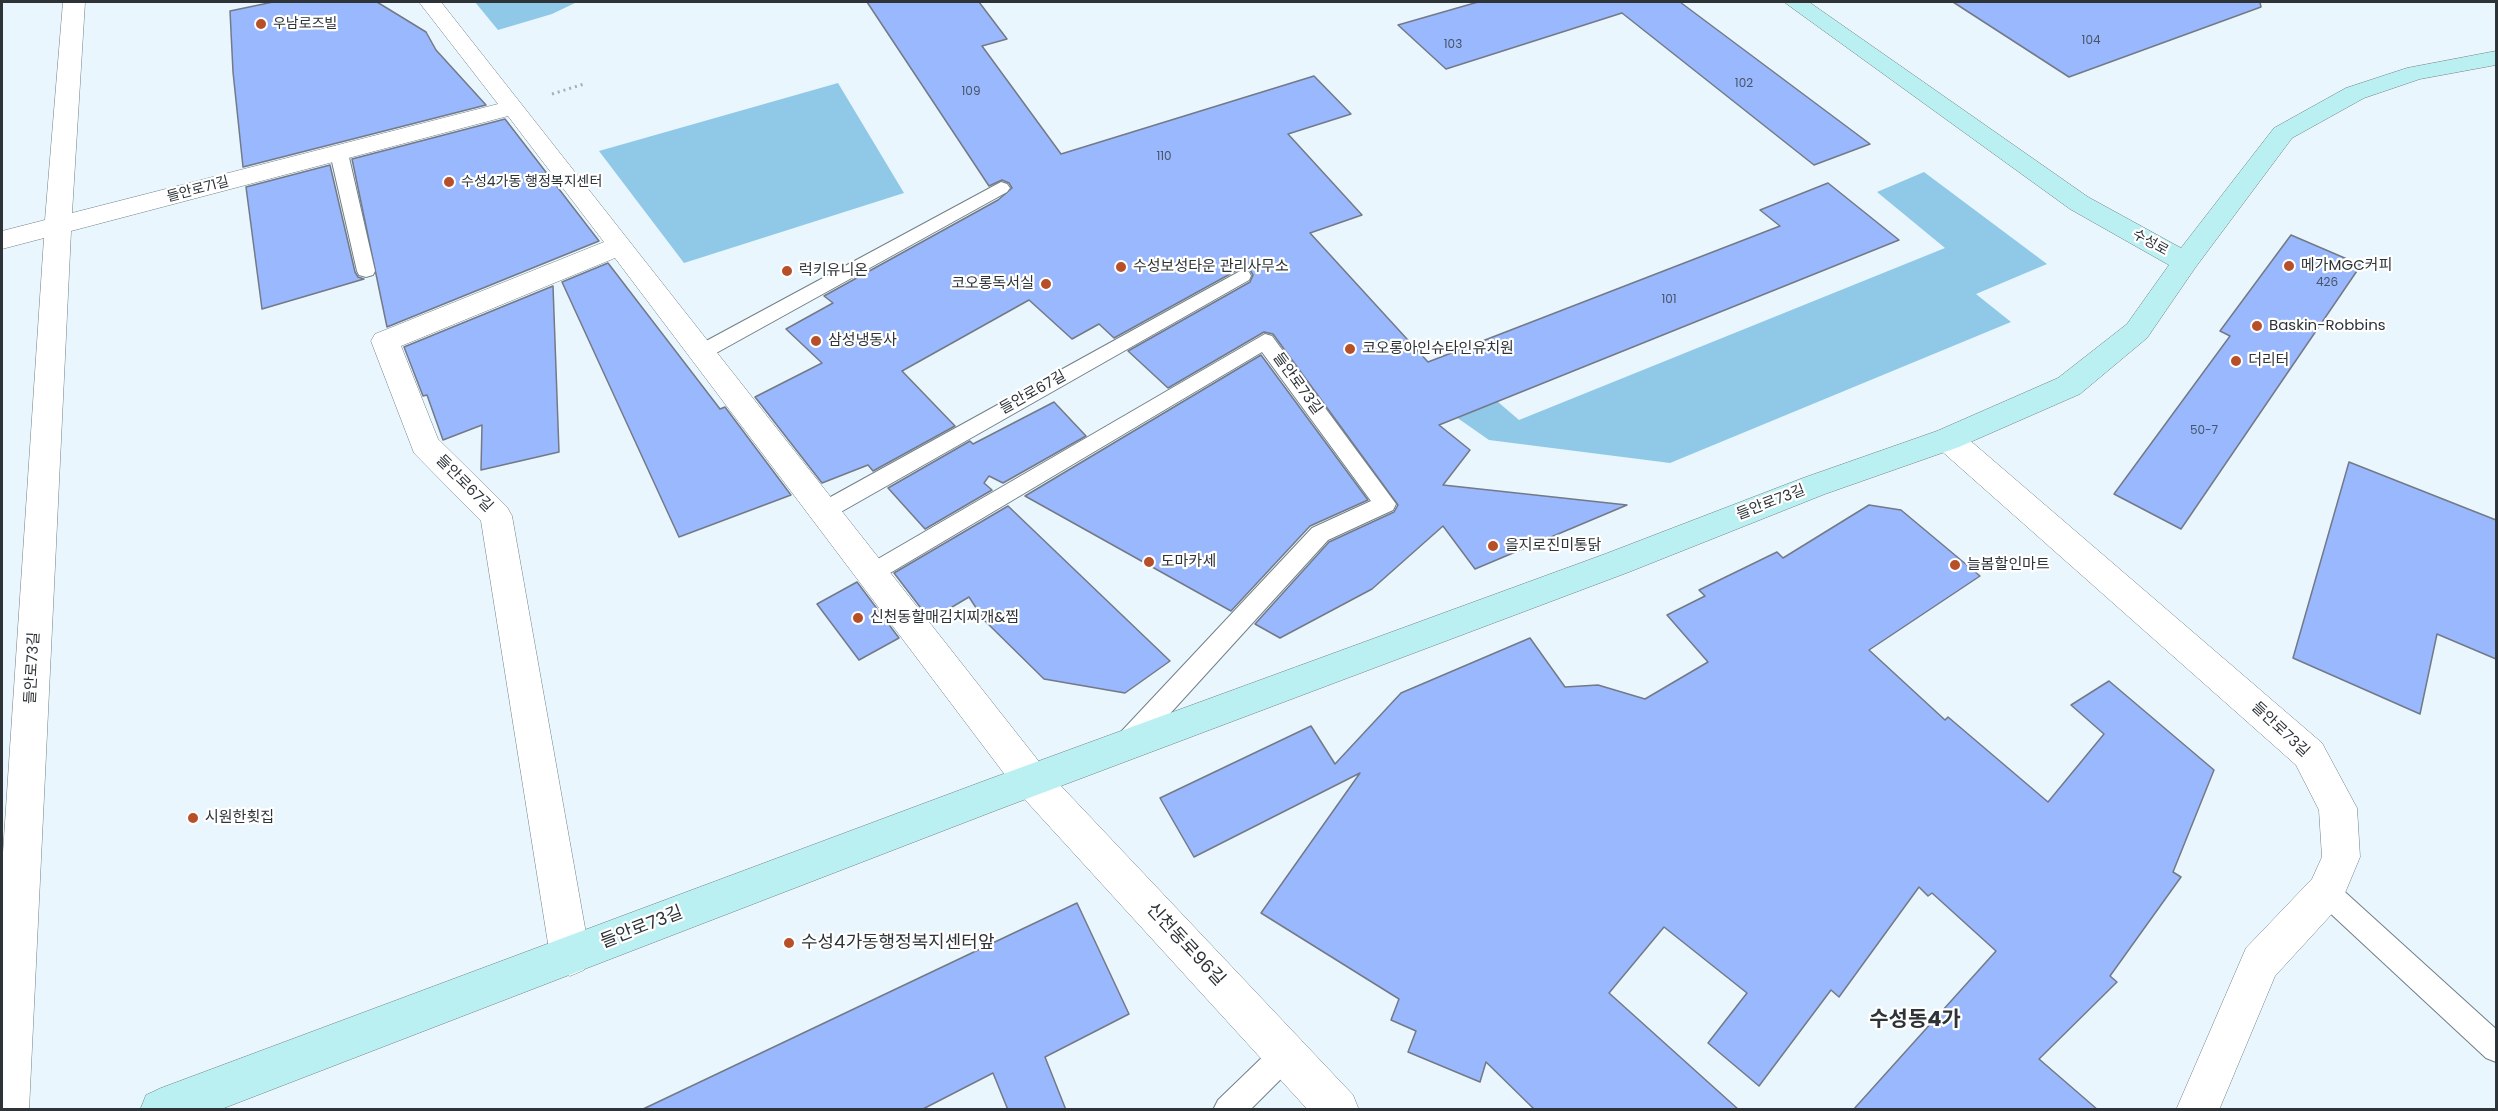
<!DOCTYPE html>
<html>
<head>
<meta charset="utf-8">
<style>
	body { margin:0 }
	#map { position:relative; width:2498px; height:1111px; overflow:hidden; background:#e9f6fd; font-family:Poppins,sans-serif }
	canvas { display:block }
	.frame { position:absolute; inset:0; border:3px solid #2d3337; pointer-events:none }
</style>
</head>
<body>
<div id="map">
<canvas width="2498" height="1111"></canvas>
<div class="frame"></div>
</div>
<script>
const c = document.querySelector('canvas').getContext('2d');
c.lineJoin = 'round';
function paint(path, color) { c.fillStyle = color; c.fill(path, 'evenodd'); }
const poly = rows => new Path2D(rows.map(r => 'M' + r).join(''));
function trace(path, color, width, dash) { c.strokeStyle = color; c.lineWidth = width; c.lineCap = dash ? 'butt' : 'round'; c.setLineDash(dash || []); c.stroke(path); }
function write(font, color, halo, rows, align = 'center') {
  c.font = font + ' Poppins,"Noto Sans KR",sans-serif'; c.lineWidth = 4.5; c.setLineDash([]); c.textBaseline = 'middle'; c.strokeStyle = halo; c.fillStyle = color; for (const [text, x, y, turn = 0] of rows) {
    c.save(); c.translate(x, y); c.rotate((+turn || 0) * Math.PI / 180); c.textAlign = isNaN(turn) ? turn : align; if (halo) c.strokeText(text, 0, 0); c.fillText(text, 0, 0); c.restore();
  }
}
paint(poly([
	[475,2,577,2,552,14,498,30],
	[838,83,904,193,684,263,599,151],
	[1924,172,2047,264,1976,294,2011,322,1670,463,1489,440,1423,394,1469,377,1519,420,1945,248,1877,192]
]), '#90c9e7');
const building = poly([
	[273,2,377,2,426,32,436,50,486,105,243,167,233,72,230,11,273,2],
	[867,2,979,2,1007,39,982,46,1061,154,1314,76,1351,114,1288,134,1362,215,1310,233,1428,362,1780,226,1760,210,1828,183,1899,240,1439,425,1470,450,1443,485,1627,505,1475,569,1443,526,1372,589,1280,638,1255,624,1329,542,1394,512,1398,505,1273,334,1264,332,1168,388,1128,351,1250,282,1253,275,1250,270,1241,268,1114,338,1099,324,1072,339,1029,300,902,371,955,426,873,471,868,465,822,483,755,397,822,363,786,329,833,303,824,296,998,200,1012,188,1009,183,1002,180,989,186,867,2],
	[1478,2,1680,2,1870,144,1814,165,1622,13,1446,69,1398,25,1478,2],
	[1953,2,2260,2,2261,7,2069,77,1953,2],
	[505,119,599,241,387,327,352,159,505,119],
	[330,165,355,272,358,277,364,279,262,309,246,187,330,165],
	[2291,235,2361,265,2181,529,2114,494,2230,336,2220,331,2291,235],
	[608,263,720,409,725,407,791,495,679,537,562,282,608,263],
	[553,286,559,452,481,470,482,425,443,440,427,395,423,396,404,347,553,286],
	[1261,355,1368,500,1310,526,1231,611,1025,496,1261,355],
	[1054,402,1086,436,1003,483,989,476,984,483,992,490,925,529,888,488,970,441,973,444,1054,402],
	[2349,462,2496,520,2496,659,2437,634,2420,714,2293,658,2349,462],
	[1869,505,1901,510,1980,576,1869,650,1945,720,1948,717,2048,802,2104,734,2071,705,2109,681,2214,770,2173,872,2181,877,2110,976,2117,982,2039,1059,2098,1110,1853,1110,1996,951,1932,893,1928,896,1919,887,1839,997,1831,990,1759,1086,1708,1043,1747,993,1664,927,1609,993,1739,1110,1535,1110,1486,1062,1480,1082,1408,1052,1416,1031,1391,1020,1399,999,1261,913,1360,773,1194,857,1160,798,1311,726,1335,764,1401,693,1530,638,1565,687,1598,685,1645,699,1708,662,1667,615,1705,596,1699,590,1777,552,1783,558,1869,505],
	[1008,506,1170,661,1125,693,1044,679,984,620,969,597,930,620,894,573,1008,506],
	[857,582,899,638,859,660,817,604,857,582],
	[1077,903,1129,1014,1045,1057,1066,1110,1008,1110,993,1073,921,1110,641,1110,1077,903]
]);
paint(building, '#99b8fd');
trace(building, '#737986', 1.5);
const lane = poly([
	[339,148,348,153,375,271,373,275,366,277,359,275,357,271,330,153,339,148],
	[1001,182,1007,184,1010,188,1007,192,709,357,702,359,695,357,692,352,695,347,1001,182],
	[1242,270,1249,272,1251,276,1249,280,832,517,824,519,816,517,813,511,816,505,1242,270],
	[1265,334,1272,336,1396,504,1393,510,1328,540,1136,751,1127,754,1118,751,1115,743,1118,735,1312,528,1371,501,1262,352,880,579,872,582,864,579,861,573,864,567,1265,334],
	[2326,879,2335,883,2496,1029,2496,1062,2486,1058,2317,901,2313,892,2317,883,2326,879],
	[1286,1040,1296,1044,1300,1054,1296,1064,1250,1110,1213,1110,1218,1100,1276,1044,1286,1040]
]);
const street = poly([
	[63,2,85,2,72,213,498,104,419,2,441,2,1044,768,1353,1095,1359,1110,1308,1110,1018,792,615,258,401,346,438,439,507,507,512,516,590,956,584,970,570,976,556,970,550,956,481,521,414,453,371,341,375,334,604,242,508,116,71,231,29,1110,2,1110,2,868,44,238,2,249,2,231,45,220,63,2],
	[1948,428,1959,431,2322,743,2357,808,2360,857,2340,905,2275,976,2219,1110,2176,1110,2246,948,2312,879,2322,857,2319,810,2296,765,1937,447,1933,439,1937,431,1948,428]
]);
const secondary = poly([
	[1784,2,1809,2,2088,197,2181,248,2274,128,2346,88,2407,68,2496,51,2496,65,2420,79,2364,98,2292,138,2195,268,2147,338,2080,394,1959,447,1825,494,1629,572,997,810,219,1110,140,1110,146,1095,161,1088,984,781,1605,554,1803,478,1937,431,2058,378,2127,324,2169,265,2070,209,1784,2]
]);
trace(lane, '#728088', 2);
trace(street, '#728088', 1);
trace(secondary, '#728088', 1);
trace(poly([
	[552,94,584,84]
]), '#a5afb5', 3, [2, 4]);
paint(lane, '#fff');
paint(street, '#fff');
paint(secondary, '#baf0f2');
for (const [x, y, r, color] of [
	[261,24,6,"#b74f29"],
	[449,182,6,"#b74f29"],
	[2289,266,6,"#b74f29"],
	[1121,267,6,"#b74f29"],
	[787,271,6,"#b74f29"],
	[1046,284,6,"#b74f29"],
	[2257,326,6,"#b74f29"],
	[816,341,6,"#b74f29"],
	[1350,349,6,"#b74f29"],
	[2236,361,6,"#b74f29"],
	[1493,546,6,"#b74f29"],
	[1149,562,6,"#b74f29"],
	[1955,565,6,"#b74f29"],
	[858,618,6,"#b74f29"],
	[193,818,6,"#b74f29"],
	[789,943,6,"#b74f29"]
]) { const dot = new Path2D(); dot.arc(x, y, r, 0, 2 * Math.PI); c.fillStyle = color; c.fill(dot); trace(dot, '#fff', 2); }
write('12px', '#485468', null, [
	["104",2091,41],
	["103",1453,45],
	["102",1744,84],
	["109",971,92],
	["110",1164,157],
	["426",2327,283],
	["101",1669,300],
	["50-7",2204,431]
]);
write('14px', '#2d3337', '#fff', [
	["우남로즈빌",273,24],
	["수성4가동 행정복지센터",461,182]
], 'left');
write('14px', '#2d3337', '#fff', [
	["들안로71길",198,190,-15],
	["수성로",2150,243,29]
]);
write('15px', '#2d3337', '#fff', [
	["메가MGC커피",2301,266],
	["수성보성타운 관리사무소",1133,267],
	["럭키유니온",799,271],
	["코오롱독서실",1034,284,"right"],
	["Baskin-Robbins",2269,326],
	["삼성냉동사",828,341],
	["코오롱아인슈타인유치원",1362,349],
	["더리터",2248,361],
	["을지로진미통닭",1505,546],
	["도마카세",1161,562],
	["늘봄할인마트",1967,565],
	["신천동할매김치찌개&찜",870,618],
	["시원한횟집",205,818]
], 'left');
write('15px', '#2d3337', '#fff', [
	["들안로73길",1297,384,54],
	["들안로67길",1033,393,-29],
	["들안로67길",464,484,45],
	["들안로73길",1771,503,-21],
	["들안로73길",33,668,-87],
	["들안로73길",2280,730,43]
]);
write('18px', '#2d3337', '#fff', [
	["들안로73길",642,928,-21],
	["신천동로96길",1185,945,47]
]);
write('18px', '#2d3337', '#fff', [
	["수성4가동행정복지센터앞",801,943]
], 'left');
write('bold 21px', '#2d3337', '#fff', [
	["수성동4가",1915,1021]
]);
</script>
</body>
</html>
